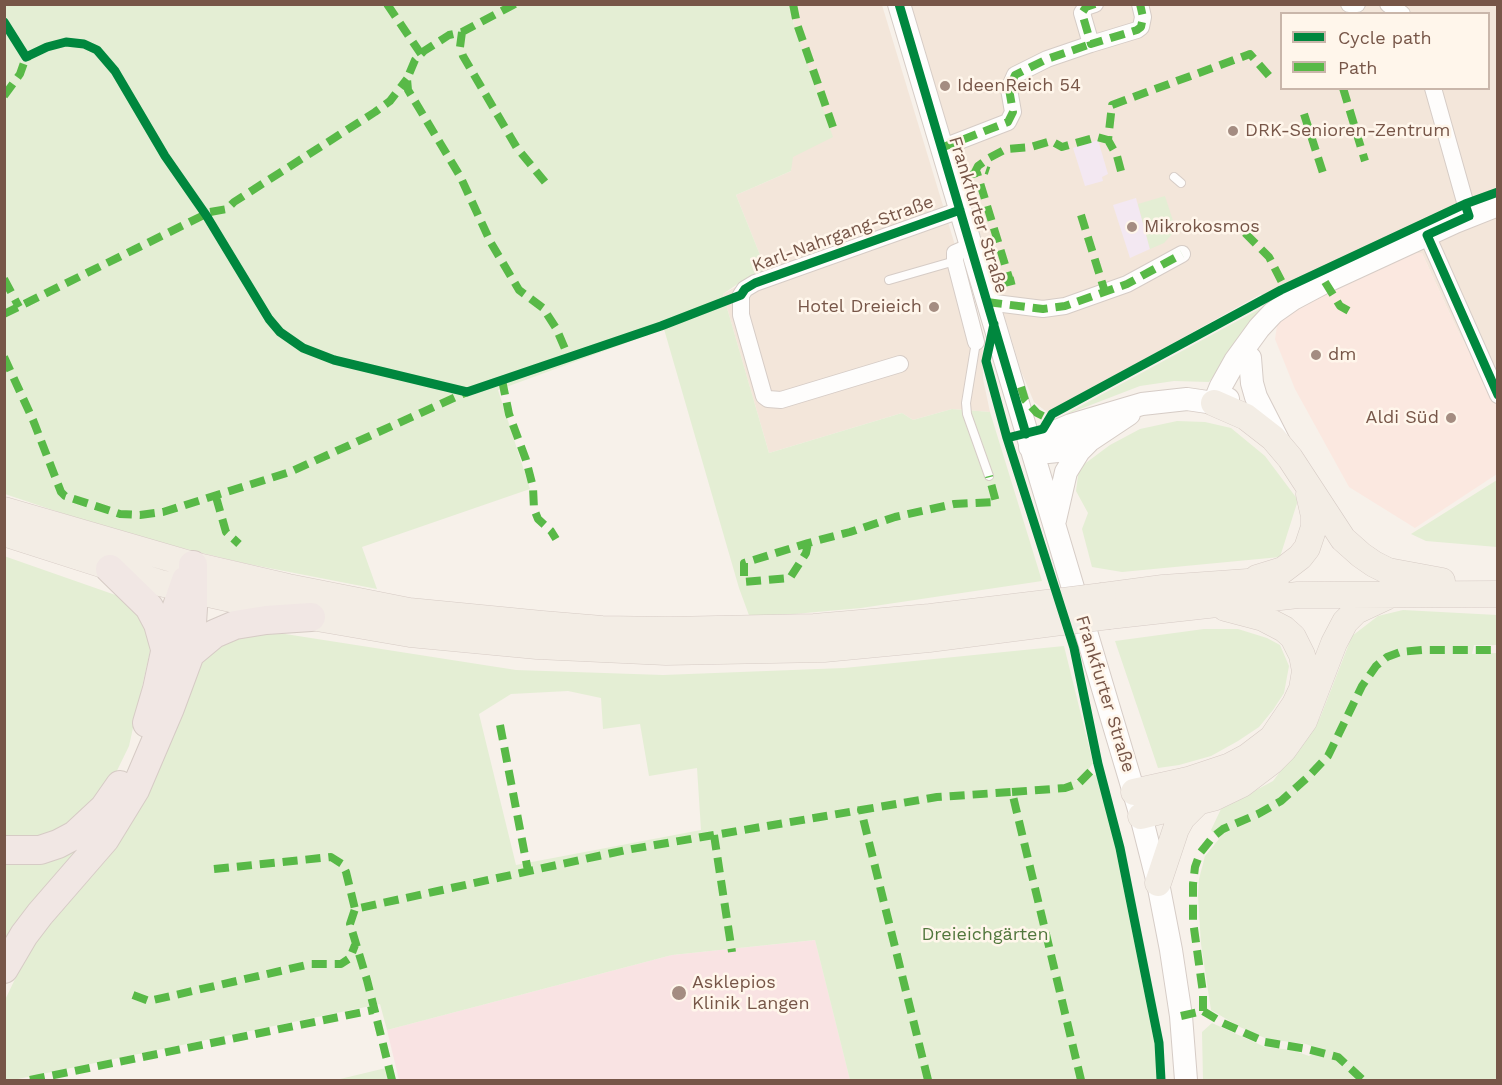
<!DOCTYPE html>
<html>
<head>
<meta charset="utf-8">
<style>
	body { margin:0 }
	#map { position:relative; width:1502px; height:1085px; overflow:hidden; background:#f7f1ea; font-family:"Work Sans",sans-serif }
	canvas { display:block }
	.frame { position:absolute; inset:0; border:6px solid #775648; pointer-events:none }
	.legend { position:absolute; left:1280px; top:12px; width:210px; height:78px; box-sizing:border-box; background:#fff6eb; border:2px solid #c9b6aa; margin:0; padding:8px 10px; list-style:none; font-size:18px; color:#775648 }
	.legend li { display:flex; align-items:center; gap:12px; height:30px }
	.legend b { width:30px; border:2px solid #c9b6aa }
</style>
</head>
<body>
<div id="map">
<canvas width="1502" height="1085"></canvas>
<div class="frame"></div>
<ul class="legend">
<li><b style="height:8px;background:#00873e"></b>Cycle path</li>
<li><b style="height:8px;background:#58b947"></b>Path</li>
</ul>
</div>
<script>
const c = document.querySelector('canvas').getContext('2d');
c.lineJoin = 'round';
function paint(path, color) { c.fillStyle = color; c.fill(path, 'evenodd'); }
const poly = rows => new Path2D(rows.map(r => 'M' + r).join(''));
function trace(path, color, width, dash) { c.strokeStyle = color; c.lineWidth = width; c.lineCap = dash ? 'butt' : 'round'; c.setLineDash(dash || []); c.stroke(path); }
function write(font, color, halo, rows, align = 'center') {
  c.font = font + ' "Work Sans",sans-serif'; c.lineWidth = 5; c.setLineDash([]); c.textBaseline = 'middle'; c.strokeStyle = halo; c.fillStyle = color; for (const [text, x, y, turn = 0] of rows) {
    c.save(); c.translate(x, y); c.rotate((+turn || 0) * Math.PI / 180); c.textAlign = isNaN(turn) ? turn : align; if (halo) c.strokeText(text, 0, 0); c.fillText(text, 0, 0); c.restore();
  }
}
paint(poly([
	[791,5,882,5,982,334,983,379,990,412,952,409,913,420,902,413,769,453,723,294,766,270,736,195,791,171,794,25],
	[911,5,1497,5,1497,399,1495,400,1456,327,1422,253,1278,319,1261,294,1048,413,1034,402,1021,371],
	[1282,14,1488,14,1488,88,1282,88]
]), '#f3e6da');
paint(poly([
	[1409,253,1422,253,1456,327,1495,400,1497,399,1497,474,1415,528,1349,487,1295,389,1275,339,1278,319,1298,305]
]), '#fbe8e0');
paint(poly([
	[1098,140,1108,174,1102,177,1103,181,1085,186,1073,148],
	[1136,198,1150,249,1130,258,1113,205]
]), '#f3e8f2');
paint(poly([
	[815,940,850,1080,399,1080,387,1030,672,955]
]), '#f9e3e3');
paint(poly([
	[5,5,790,5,794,25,833,137,793,157,791,171,736,195,766,270,739,283,723,294,769,453,902,413,913,420,952,409,990,412,1042,581,861,608,750,618,739,588,664,329,498,390,530,489,362,547,377,589,243,563,121,533,5,494],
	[1165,196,1176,230,1164,243,1150,249,1138,204],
	[1265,306,1209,382,1174,381,1140,386,1062,416],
	[1177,421,1205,422,1231,428,1265,456,1298,500,1280,557,1122,572,1092,567,1082,529,1088,513,1076,491,1079,468,1110,445,1140,429],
	[1497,480,1497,547,1426,541,1411,534],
	[4,556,124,598,145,616,150,651,129,746,110,785,66,827,39,839,4,840],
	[1403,610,1497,615,1497,645,1474,645,1472,654,1497,653,1497,1080,1203,1080,1202,1032,1212,1023,1265,1047,1292,1050,1309,1056,1321,1050,1306,1044,1267,1039,1240,1027,1211,1010,1201,944,1198,896,1199,879,1205,856,1219,839,1211,830,1221,809,1273,781,1298,748,1320,718,1352,636,1378,616],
	[1204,629,1238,629,1267,638,1280,645,1289,666,1284,693,1273,710,1259,727,1238,741,1211,756,1179,765,1158,768,1115,641],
	[266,631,516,670,663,675,844,668,1064,646,1093,763,1085,774,1074,782,1097,774,1118,848,1156,1042,1157,1080,850,1080,815,940,672,955,387,1030,380,1004,13,1080,5,1080,4,1002,26,956,44,931,108,858,132,819,201,662,217,643],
	[568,691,601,698,603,729,640,724,649,776,697,768,701,830,516,865,479,714,511,694],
	[89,834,5,944,5,857],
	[390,1067,393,1080,336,1080]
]), '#e4eed4');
const lane = poly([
	[1174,177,1181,183],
	[889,280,955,261],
	[976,342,966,403,967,414,989,476]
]);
const street = poly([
	[1095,4,1086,7,1082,13,1091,44,1137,30,1141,27,1143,17,1140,4],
	[1349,4,1357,4],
	[1388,4,1402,14],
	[1433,88,1469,216],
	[941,148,1008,122,1013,112,1009,89,1015,75,1047,59,1091,44],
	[1427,235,1498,395],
	[971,246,955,253,955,261,976,342],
	[987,302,1043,309,1065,306,1127,284,1182,254],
	[900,364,781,400,768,399,764,396,741,315,741,295,745,289,755,283,960,210]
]);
const secondary = poly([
	[899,4,1141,816,1158,883,1171,950,1181,1016,1186,1080],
	[1250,358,1252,383,1256,397,1279,442],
	[1214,403,1221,386,1235,361,1259,328,1273,313,1293,299,1325,282,1455,222,1498,205],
	[1030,447,1045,436,1071,425,1142,404,1187,399,1214,403,1228,399],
	[1030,447,1048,452,1067,450,1090,440,1129,414],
	[1055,520,1066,472,1079,451,1088,442]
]);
const primary = poly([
	[1214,403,1246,417,1273,438,1290,458,1343,539,1361,555,1374,564,1388,571,1442,581],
	[4,510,193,565,288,587,409,611,542,624,602,629,668,630,814,627,930,617,1055,602],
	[4,533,160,583,311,617,410,634,537,646,666,652,824,649,929,639,1061,622],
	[1257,578,1283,570,1300,557,1307,548,1314,527,1314,516,1309,494],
	[1103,596,1163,588,1276,580],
	[1109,616,1298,595,1498,594],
	[1134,792,1188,780,1230,766,1247,757,1272,738,1295,704,1302,689,1305,671,1302,655,1293,637,1284,629,1263,618,1225,608],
	[1141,816,1213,798,1242,784,1271,762,1284,749,1304,721,1334,643,1345,622,1356,611,1388,596],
	[1158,883,1176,829,1182,818,1196,804]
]);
const highway = poly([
	[110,569,149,607,158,624,165,649],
	[190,654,214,634,235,625,266,620,311,617],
	[147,723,157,689,171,624,186,580],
	[4,850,40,850,58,844,75,835,104,808,120,785],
	[4,969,24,935,40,914,105,839,135,790,170,708,190,654,193,608,193,565]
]);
trace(lane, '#d6ccc6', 10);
trace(street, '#d6ccc6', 18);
trace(secondary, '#d6ccc6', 24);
trace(primary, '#d6cbc5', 27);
trace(highway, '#d6cbc5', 30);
trace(lane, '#fefdfc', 8);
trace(street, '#fefdfc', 16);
trace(secondary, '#fefdfc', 22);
trace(primary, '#f3ede5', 26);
trace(highway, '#f1e7e4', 28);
const primaryBridge = poly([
	[1055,602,1103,596],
	[1061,622,1109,616]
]);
trace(primaryBridge, '#d6cbc5', 27, []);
trace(primaryBridge, '#f3ede5', 26);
trace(poly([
	[387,4,421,54],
	[515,4,462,32,449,35,424,51,415,60,407,79,408,90,460,176,491,243,519,290,543,308,556,328,569,358],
	[793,4,797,24,833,127],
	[1095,4,1086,7,1082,13,1091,44,1137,30,1141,27,1143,17,1140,4],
	[462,32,460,47,463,56,517,148,545,182],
	[1343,88,1365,161],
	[4,96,20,74,26,57,30,56],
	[1304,114,1323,173],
	[941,148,1008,122,1013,112,1009,89,1015,75,1047,59,1091,44],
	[986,170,989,171],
	[1121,171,1117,156,1108,140,1112,105,1250,54,1270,77],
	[974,174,978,166,989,158,1006,149,1031,147,1051,141,1062,147,1097,137,1108,140],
	[966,176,977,173,1010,281],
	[1081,215,1105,292],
	[983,229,984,228],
	[1245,233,1269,257,1285,288],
	[4,279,19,307],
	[1325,282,1340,306,1349,311],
	[1000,284,1020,279],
	[987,302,1043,309,1065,306,1127,284,1182,254],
	[4,314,210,212,227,209,234,202,375,112,390,101,407,79],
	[4,357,33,420,61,492,65,496,120,514,140,515,163,512,290,472,467,392],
	[502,380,509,414,526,460,533,487,534,509,538,519,551,531,556,539],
	[1021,387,1025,400,1037,413,1049,419],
	[216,497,226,532,239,544],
	[808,543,806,553,790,578,744,582,744,563,808,543,850,532,895,517,954,504,996,502,989,476],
	[500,725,528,871],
	[1012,792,1065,788,1079,783,1098,764],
	[714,835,732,952],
	[214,869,331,857,342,864,346,872,355,909],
	[133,995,149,1001,311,964,341,964,350,958,355,945],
	[1203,1011,1203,993,1193,921,1193,884,1195,867,1200,853,1213,837,1223,829,1258,814,1281,801,1307,778,1328,756,1362,686,1376,666,1387,657,1400,652,1422,650,1498,650],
	[1181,1016,1203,1011,1223,1023,1265,1042,1307,1049,1338,1057,1363,1080],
	[30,1080,373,1010],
	[392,1080,367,980,350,924,355,909,626,850,861,810],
	[928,1080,861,810,937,797,1012,792,1081,1080]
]), '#58b947', 8, [15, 8]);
trace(poly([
	[899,4,1026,434],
	[4,22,26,57,47,47,66,42,84,44,97,50,115,71,165,156,206,215,269,319,280,332,303,348,334,360,467,392,661,326,741,295,745,289,755,283,960,210],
	[1465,204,1469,216,1427,235,1498,395],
	[994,324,986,361,1007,438,1074,648,1098,764,1120,848,1159,1043,1161,1080],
	[1007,438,1043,429,1052,414,1281,290,1465,204,1498,192]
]), '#00873e', 9);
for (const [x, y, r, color] of [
	[945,86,6,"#a48c81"],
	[1233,131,6,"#a48c81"],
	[1132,227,6,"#a48c81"],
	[934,307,6,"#a48c81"],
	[1316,355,6,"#a48c81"],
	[1451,418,6,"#a48c81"],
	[679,993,8,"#a48c81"]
]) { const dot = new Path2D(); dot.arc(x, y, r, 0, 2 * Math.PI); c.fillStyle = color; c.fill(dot); trace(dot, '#fff6eb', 2); }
write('18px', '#775648', '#fff6eb', [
	["IdeenReich 54",957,86],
	["DRK-Senioren-Zentrum",1245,131],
	["Mikrokosmos",1144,227],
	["Hotel Dreieich",922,307,"right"],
	["dm",1328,355],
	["Aldi Süd",1439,418,"right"],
	["Asklepios",692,983],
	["Klinik Langen",692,1004]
], 'left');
write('18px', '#775648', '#fff6eb', [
	["Frankfurter Straße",978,215,73],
	["Karl-Nahrgang-Straße",843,234,-20],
	["Frankfurter Straße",1105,694,73]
]);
write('18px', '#52773d', '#fff6eb', [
	["Dreieichgärten",985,935]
]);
</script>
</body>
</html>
